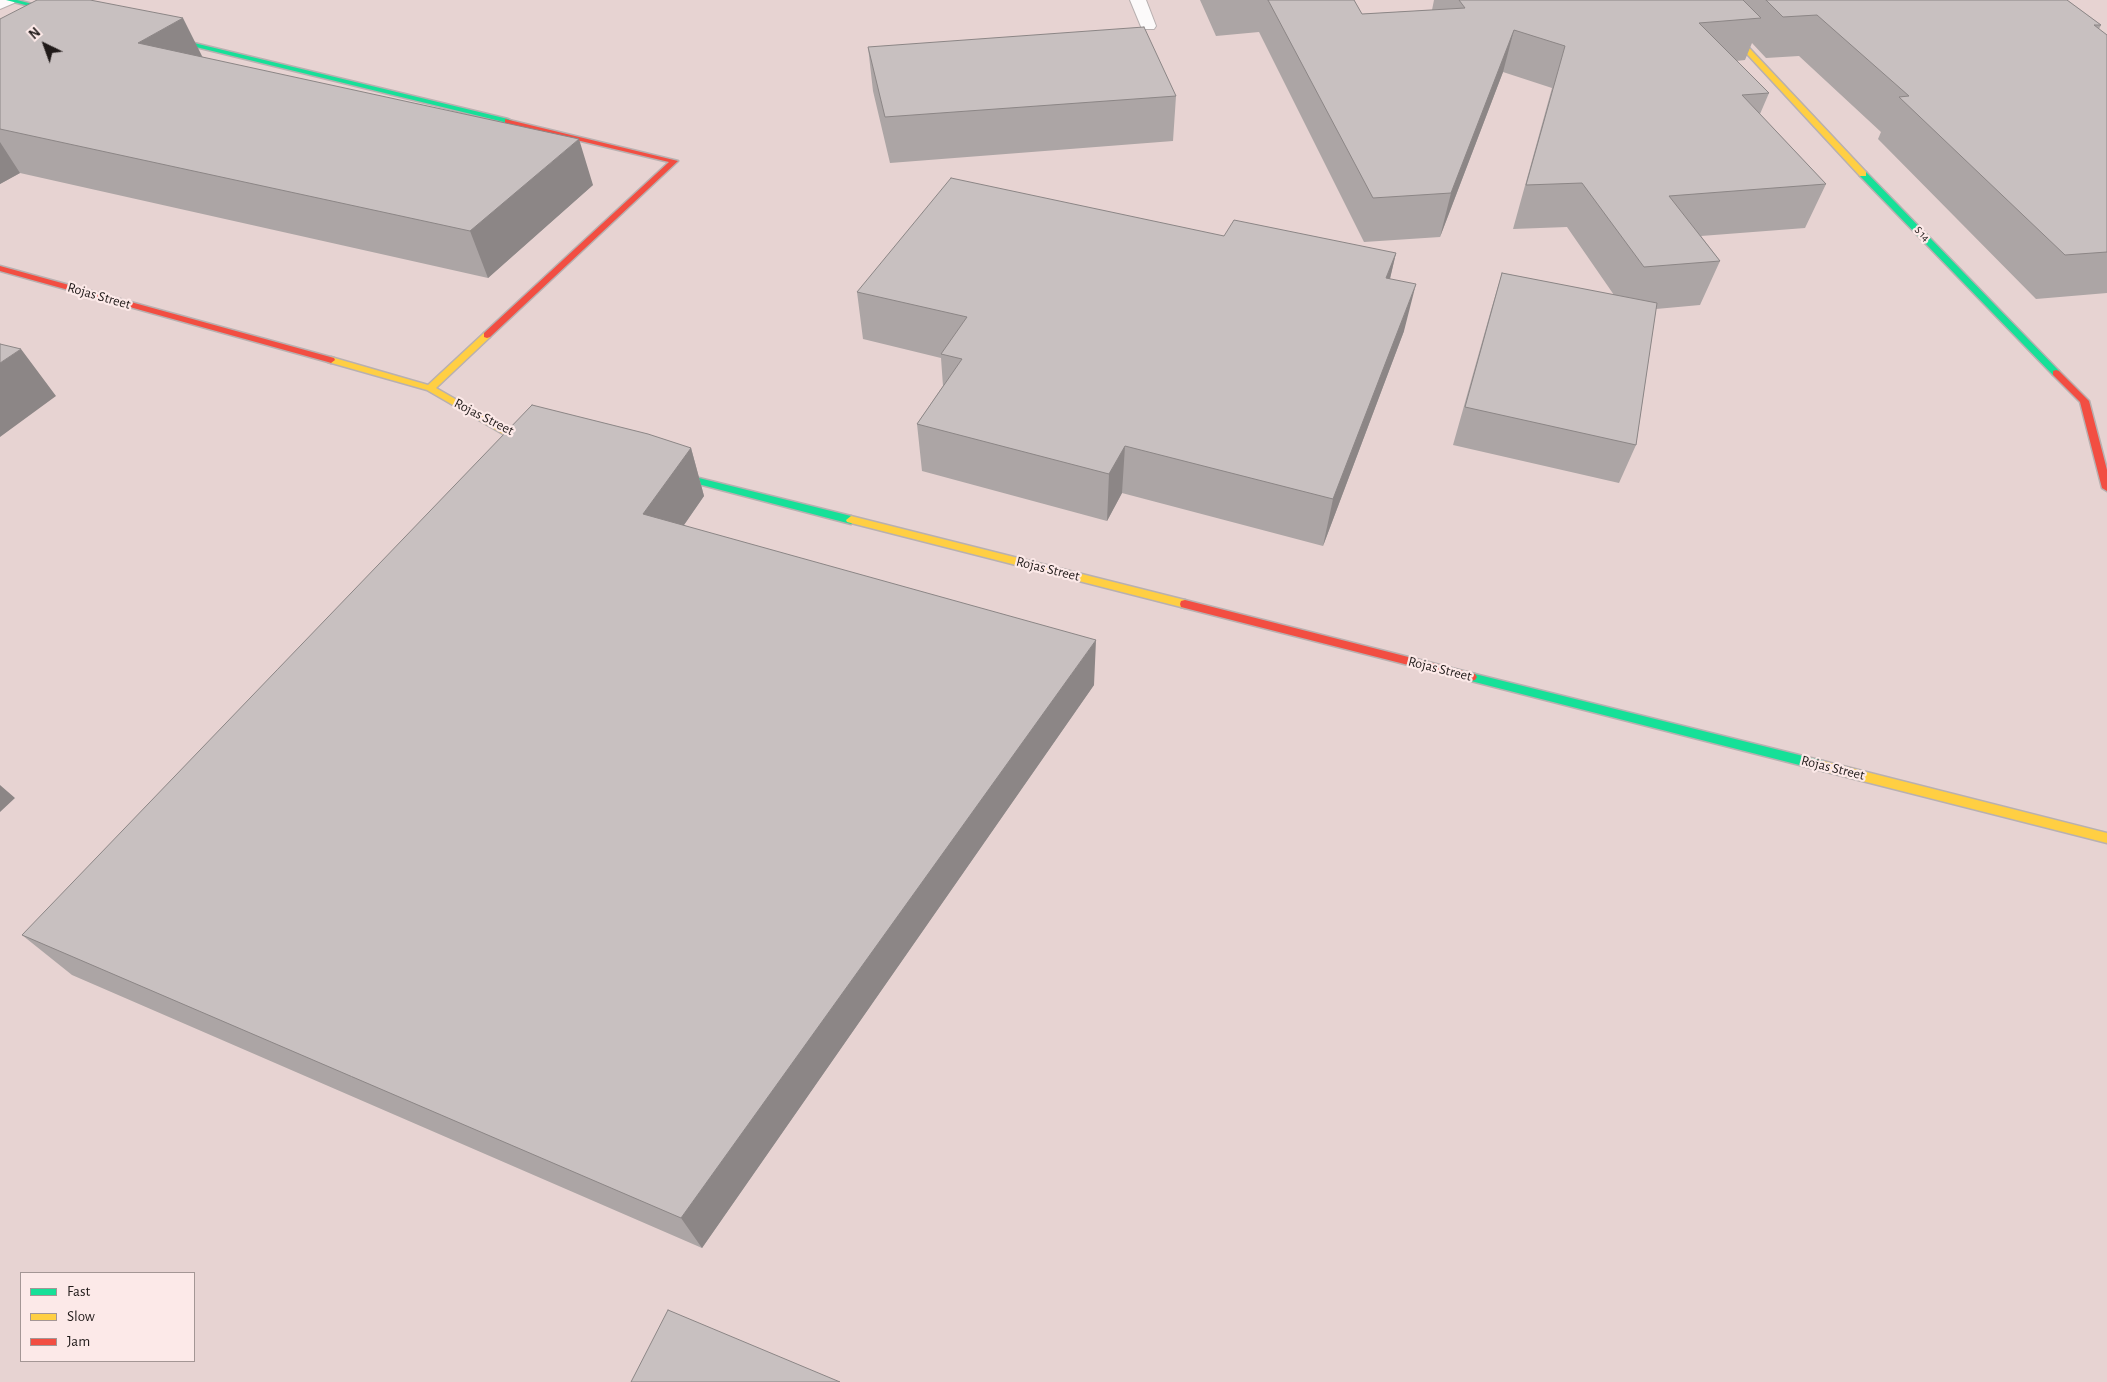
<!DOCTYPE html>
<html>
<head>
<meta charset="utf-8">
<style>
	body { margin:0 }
	#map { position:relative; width:2107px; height:1382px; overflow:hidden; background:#eae0e0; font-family:"Alegreya Sans",sans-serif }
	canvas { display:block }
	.legend { position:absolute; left:20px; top:1272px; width:175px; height:90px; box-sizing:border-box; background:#fce9e8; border:1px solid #a49695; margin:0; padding:6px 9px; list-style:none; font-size:15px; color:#201a19 }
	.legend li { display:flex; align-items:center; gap:10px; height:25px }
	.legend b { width:25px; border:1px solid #a49695 }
	.north { position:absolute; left:20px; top:20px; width:50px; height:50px; -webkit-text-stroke:4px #fce9e8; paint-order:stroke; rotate:318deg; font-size:14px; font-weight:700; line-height:20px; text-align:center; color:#201a19 }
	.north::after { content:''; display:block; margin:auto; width:18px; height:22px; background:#201a19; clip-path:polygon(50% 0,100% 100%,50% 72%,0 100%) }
</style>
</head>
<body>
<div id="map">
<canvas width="2107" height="1382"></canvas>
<ul class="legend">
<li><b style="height:6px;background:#16e098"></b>Fast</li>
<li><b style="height:6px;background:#ffcf43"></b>Slow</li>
<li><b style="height:6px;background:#f24e42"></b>Jam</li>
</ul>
<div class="north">N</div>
</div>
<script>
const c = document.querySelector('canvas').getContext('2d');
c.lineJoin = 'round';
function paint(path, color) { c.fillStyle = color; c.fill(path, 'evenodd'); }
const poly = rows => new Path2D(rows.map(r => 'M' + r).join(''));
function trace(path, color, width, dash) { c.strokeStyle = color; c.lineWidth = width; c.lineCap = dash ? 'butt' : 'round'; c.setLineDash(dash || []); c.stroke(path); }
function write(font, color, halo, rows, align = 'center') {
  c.font = font + ' "Alegreya Sans",sans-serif'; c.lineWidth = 4.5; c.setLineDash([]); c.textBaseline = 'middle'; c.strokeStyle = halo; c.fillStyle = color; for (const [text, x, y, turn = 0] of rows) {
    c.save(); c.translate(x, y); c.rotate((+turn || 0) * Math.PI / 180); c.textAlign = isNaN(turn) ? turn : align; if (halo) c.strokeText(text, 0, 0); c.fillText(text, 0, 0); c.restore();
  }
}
paint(poly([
	[0,0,2107,0,2107,1382,0,1382],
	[21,1273,194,1273,194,1361,21,1361]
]), '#e7d3d2');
const street = poly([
	[0,0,16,0,14,3,0,9,0,0],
	[1130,0,1146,0,1156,26,1154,29,1142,29,1130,0]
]);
const fast = poly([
	[6,0,17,0,67,13,64,15,6,0],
	[161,35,508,119,512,121,508,123,159,38,159,36,161,35],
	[1860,172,1866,172,2059,371,2059,375,2053,375,1860,176,1860,172],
	[663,469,851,516,856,520,851,524,660,474,658,472,660,470,663,469],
	[1471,673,1823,761,1827,763,1829,766,1827,769,1823,771,1467,680,1465,677,1467,674,1471,673]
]);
const slow = poly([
	[1697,0,1704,0,1866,172,1866,176,1860,176,1697,0],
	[487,332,490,333,490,337,436,388,509,430,545,439,545,443,542,444,503,434,427,390,328,362,327,360,331,357,428,385,484,333,487,332],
	[851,516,1185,600,1190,604,1185,608,847,522,846,520,851,516],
	[1823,761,2107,833,2107,843,1823,771,1819,769,1817,766,1819,763,1823,761]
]);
const jam = poly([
	[505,119,678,161,490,337,487,338,484,337,484,333,669,162,505,123,505,119],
	[0,266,334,358,335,360,331,363,328,362,0,271,0,266],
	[2056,370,2059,371,2089,401,2107,470,2107,491,2102,488,2080,402,2053,375,2053,371,2056,370],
	[1185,600,1471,673,1475,674,1477,677,1475,680,1471,681,1181,607,1180,604,1181,601,1185,600]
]);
trace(street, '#b8b0b0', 2);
trace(fast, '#b8b0b0', 3);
trace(slow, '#b8b0b0', 3);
trace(jam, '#b8b0b0', 3);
paint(street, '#fcfafa');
paint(fast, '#16e098');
paint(slow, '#ffcf43');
paint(jam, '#f24e42');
paint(poly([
	[1200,0,1354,0,1362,14,1432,10,1434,0,2067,0,2101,25,2099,29,2107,35,2107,293,2036,299,1878,139,1881,132,1799,56,1766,58,1752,43,1745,60,1736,61,1769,93,1760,114,1826,184,1805,228,1701,236,1720,261,1700,305,1656,309,1636,445,1619,483,1453,445,1491,310,1502,273,1614,295,1567,227,1513,229,1552,88,1503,72,1440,237,1364,242,1259,32,1216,36],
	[0,19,203,57,593,185,488,278,20,173,0,184],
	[868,47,1176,96,1173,141,890,163,873,91],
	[1224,236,1396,253,1390,278,1404,331,1323,546,1122,493,1107,521,922,471,917,424,943,386,941,358,863,339,857,292],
	[691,448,704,496,684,525,1094,685,702,1248,72,975,22,935]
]), '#aca5a5');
paint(poly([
	[183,18,205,62,138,43],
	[1514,30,1503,72,1440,237,1451,193],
	[579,139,593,185,488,278,470,231],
	[0,142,20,173,0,184],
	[1396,253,1385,300,1386,278],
	[1416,284,1404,331,1323,546,1333,499],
	[21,349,56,396,0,437,0,363],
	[1125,446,1122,493,1107,521,1109,474],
	[691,448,704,496,659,561,643,514],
	[1096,640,1094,685,702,1248,681,1218],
	[0,785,15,798,0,812]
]), '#8c8686');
const building = poly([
	[37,0,90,0,183,18,138,43,579,139,470,231,0,129,0,19,37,0],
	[1268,0,1354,0,1362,14,1465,8,1459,0,1743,0,1761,18,1699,23,1769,93,1742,95,1826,184,1669,196,1720,261,1644,267,1582,183,1526,185,1565,46,1514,30,1451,193,1373,198,1268,0],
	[1766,0,2067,0,2101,25,2094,25,2107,35,2107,252,2065,255,1899,97,1909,96,1817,15,1783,17,1766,0],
	[1144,27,1176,96,885,117,868,47,1144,27],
	[951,178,1224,236,1234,220,1396,253,1386,278,1416,284,1333,499,1125,446,1109,474,917,424,962,359,941,354,967,317,857,292,951,178],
	[1502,273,1657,303,1636,445,1465,407,1502,273],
	[0,344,21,349,0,363,0,344],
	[532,405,648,434,691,448,643,514,1096,640,681,1218,22,935,532,405],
	[668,1310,840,1382,631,1382,668,1310]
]);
paint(building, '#c8c0c0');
trace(building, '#8c8686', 1);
write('11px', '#201a19', '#fce9e8', [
	["S 14",1922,234,46]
]);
write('14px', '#201a19', '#fce9e8', [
	["Rojas Street",99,296,16],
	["Rojas Street",484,417,27],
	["Rojas Street",1048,569,14],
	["Rojas Street",1440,669,14],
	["Rojas Street",1833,768,14]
]);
</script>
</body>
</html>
